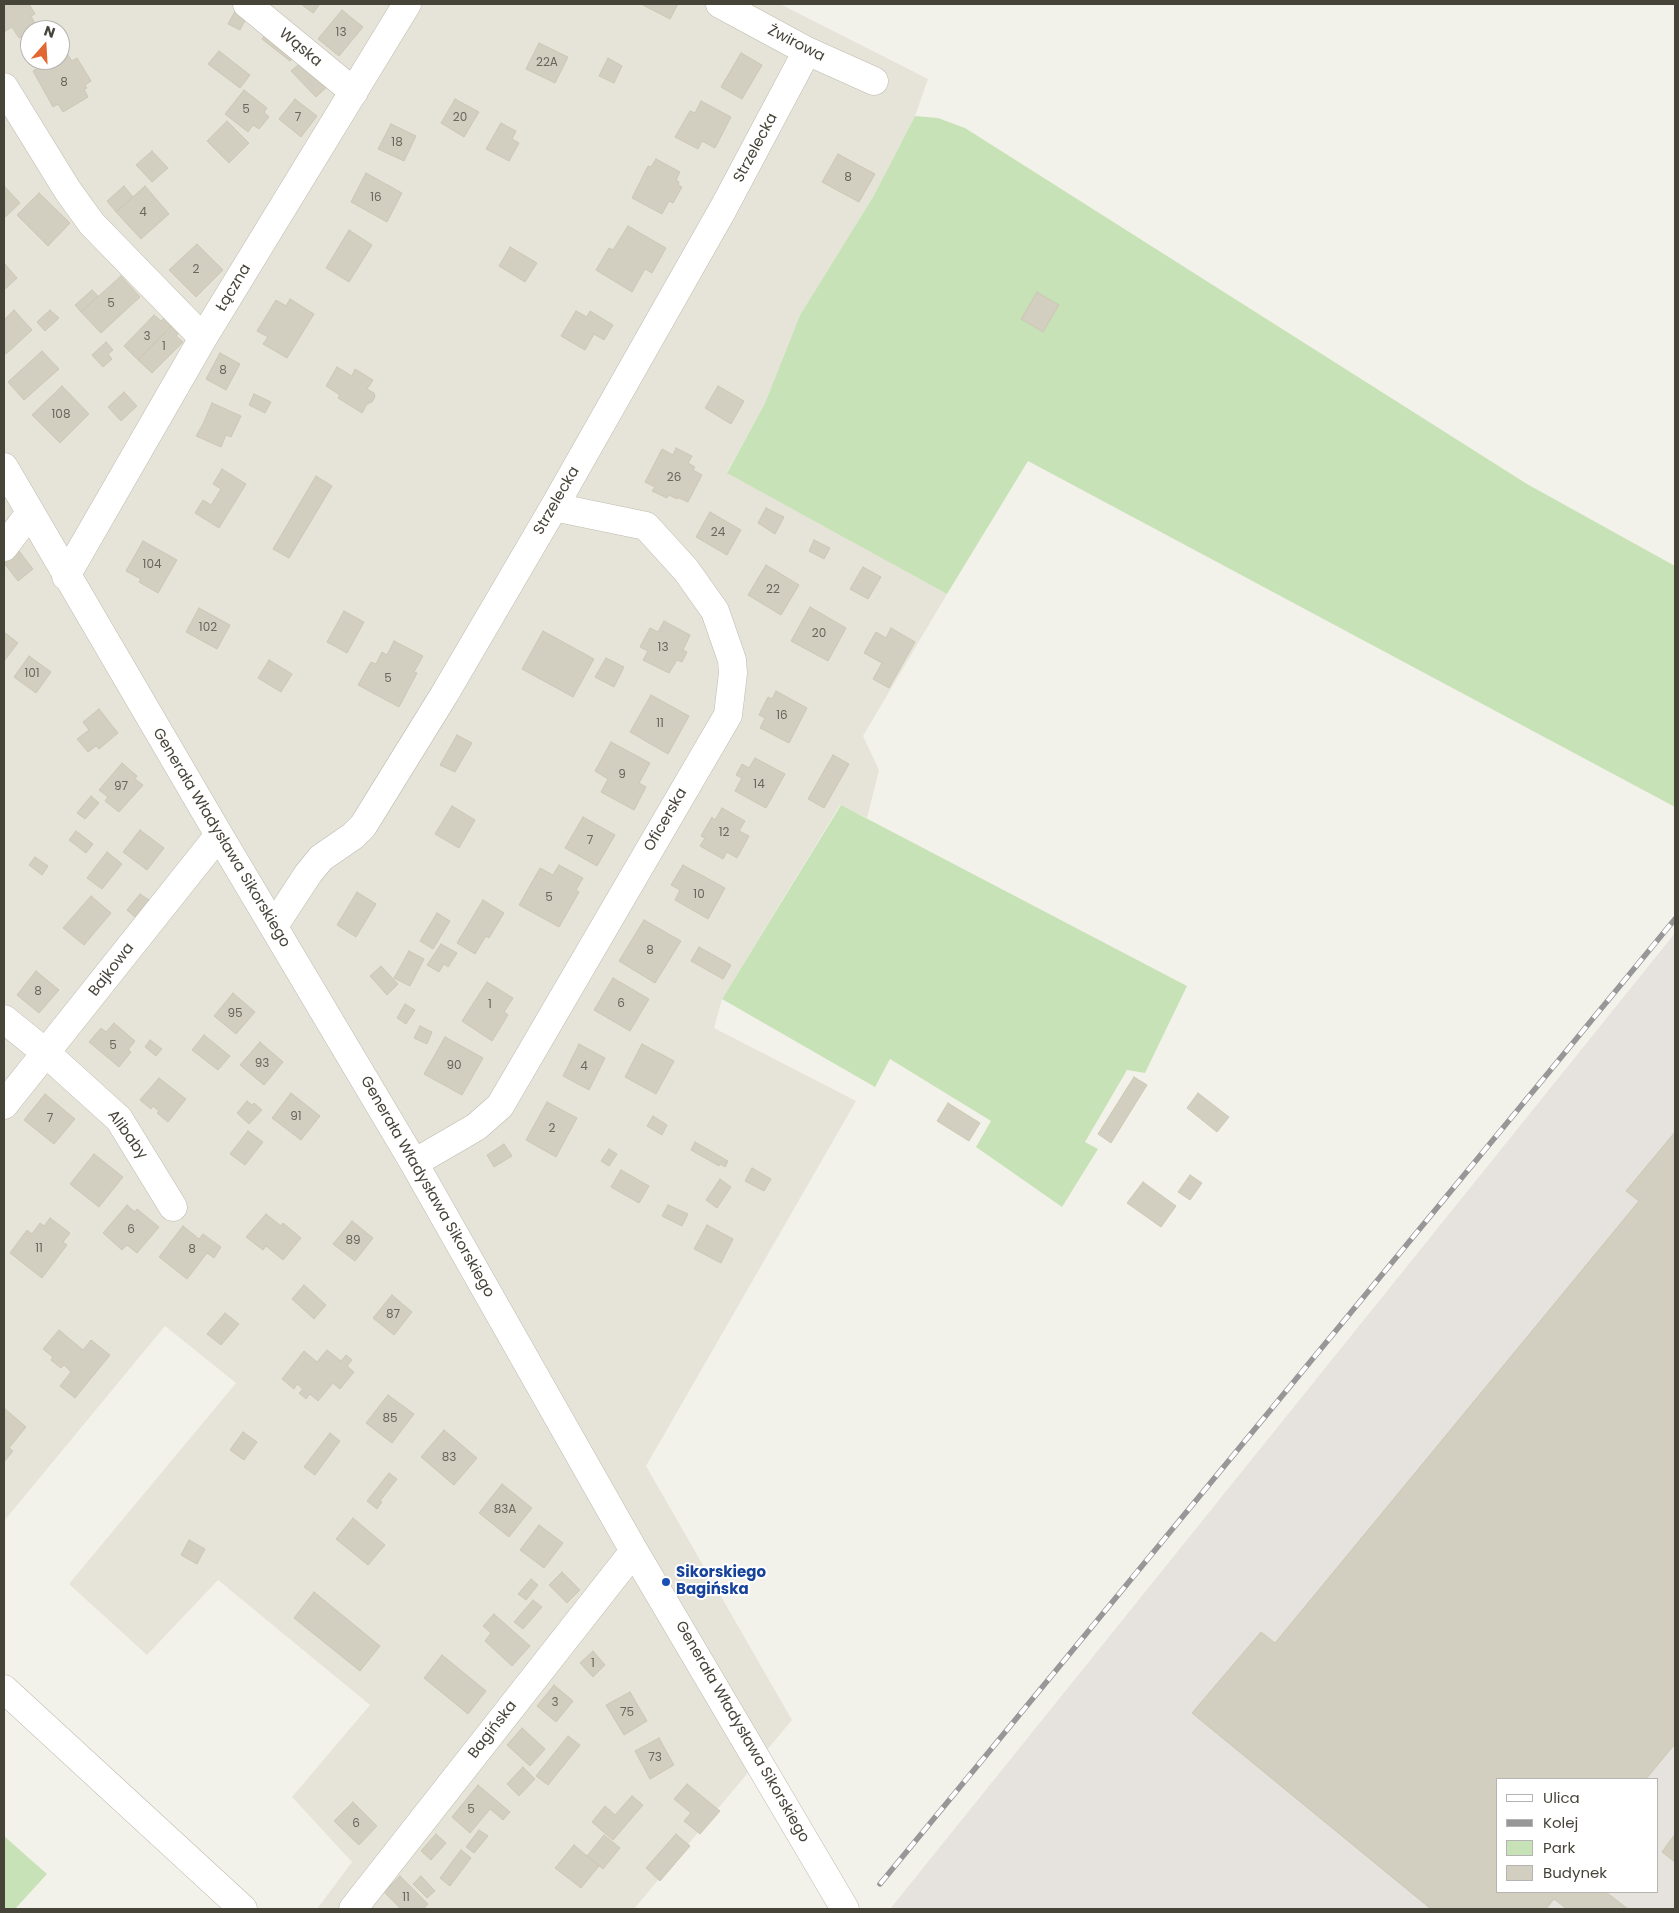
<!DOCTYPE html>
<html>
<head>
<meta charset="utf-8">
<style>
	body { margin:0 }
	#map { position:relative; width:1679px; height:1913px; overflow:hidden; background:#f3f2ea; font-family:Poppins,sans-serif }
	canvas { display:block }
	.frame { position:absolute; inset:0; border:5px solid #464339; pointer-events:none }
	.legend { position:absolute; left:1496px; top:1778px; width:162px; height:115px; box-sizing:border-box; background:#fff; border:1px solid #b5b4b0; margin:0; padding:6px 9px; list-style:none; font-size:15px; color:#464339 }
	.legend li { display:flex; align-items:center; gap:10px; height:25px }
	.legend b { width:25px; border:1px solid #b5b4b0 }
	.north { position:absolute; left:20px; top:20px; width:50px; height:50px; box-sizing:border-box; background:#fff; border:1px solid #b5b4b0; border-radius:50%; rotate:19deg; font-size:14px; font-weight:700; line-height:20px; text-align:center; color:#464339 }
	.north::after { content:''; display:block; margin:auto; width:18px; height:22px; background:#e26831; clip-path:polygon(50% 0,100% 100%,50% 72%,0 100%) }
</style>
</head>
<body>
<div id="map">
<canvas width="1679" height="1913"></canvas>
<div class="frame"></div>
<ul class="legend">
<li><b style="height:6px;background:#fff"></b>Ulica</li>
<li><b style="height:6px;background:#979797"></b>Kolej</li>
<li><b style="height:14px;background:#c8e2b7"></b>Park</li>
<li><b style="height:14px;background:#d3cfc0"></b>Budynek</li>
</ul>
<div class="north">N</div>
</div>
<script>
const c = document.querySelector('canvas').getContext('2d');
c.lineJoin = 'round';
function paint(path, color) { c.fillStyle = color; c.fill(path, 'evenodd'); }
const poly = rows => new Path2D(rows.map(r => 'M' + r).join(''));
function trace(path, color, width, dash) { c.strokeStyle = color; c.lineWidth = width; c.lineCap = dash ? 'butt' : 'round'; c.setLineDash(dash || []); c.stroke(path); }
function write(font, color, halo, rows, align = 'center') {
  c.font = font + ' Poppins,sans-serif'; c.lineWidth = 4; c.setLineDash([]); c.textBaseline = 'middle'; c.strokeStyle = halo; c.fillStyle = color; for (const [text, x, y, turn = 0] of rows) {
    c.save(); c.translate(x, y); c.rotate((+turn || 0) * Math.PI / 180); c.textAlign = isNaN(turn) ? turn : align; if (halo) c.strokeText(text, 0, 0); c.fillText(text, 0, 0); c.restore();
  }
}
paint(poly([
	[4,4,780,4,928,79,915,116,873,197,800,315,765,403,727,472,947,594,863,736,879,770,867,818,840,805,722,999,714,1028,856,1101,646,1466,792,1720,634,1909,317,1909,352,1862,292,1797,370,1705,218,1580,147,1655,69,1584,236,1383,165,1326,4,1521],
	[30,30,60,30,60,60,30,60]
]), '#e6e4d8');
paint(poly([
	[1675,933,1675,1909,890,1909],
	[1498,1779,1658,1779,1658,1892,1498,1892]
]), '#e6e3de');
paint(poly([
	[915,116,938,118,965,128,1527,484,1675,566,1675,807,1028,461,947,594,727,473,765,403,800,315,873,197],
	[841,805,1187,986,1145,1073,1127,1070,1085,1142,1098,1149,1062,1207,976,1147,991,1121,890,1059,875,1087,722,999],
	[4,1836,47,1874,15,1909,4,1909]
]), '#c8e2b7');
const building = poly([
	[4,4,29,4,35,14,31,16,37,27,30,30,30,32,19,38,12,27,4,32,4,4],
	[239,4,251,8,240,30,228,24,239,4],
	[301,4,320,4,313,13,301,4],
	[644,4,678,4,670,19,643,5,644,4],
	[342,10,363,27,339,56,318,39,342,10],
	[268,31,296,53,290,61,262,39,268,31],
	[539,43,568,57,555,83,526,69,539,43],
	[219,51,250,75,240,88,208,64,219,51],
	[66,52,72,61,77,58,91,81,85,85,87,88,84,89,88,97,63,112,58,104,53,107,33,71,51,60,60,60,60,55,66,52],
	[741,53,762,65,742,99,721,87,741,53],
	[307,57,331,83,316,97,291,71,307,57],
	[608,58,622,66,614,83,599,76,608,58],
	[244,90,267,108,264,112,269,117,259,129,253,125,248,132,225,114,244,90],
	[295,99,317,116,301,137,279,119,295,99],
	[455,99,479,112,464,137,441,123,455,99],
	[701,101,731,117,715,148,702,141,698,149,675,137,690,111,695,113,701,101],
	[227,121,249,143,229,163,207,141,227,121],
	[501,123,516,131,512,139,519,143,509,161,486,149,501,123],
	[391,124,416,136,404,161,378,149,391,124],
	[152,151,168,168,152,182,136,165,152,151],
	[838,154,875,174,859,202,822,182,838,154],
	[656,159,680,172,676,180,679,182,678,185,682,187,673,203,669,201,662,214,632,198,648,166,651,167,656,159],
	[366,173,402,193,387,222,351,202,366,173],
	[124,186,133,197,116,212,107,201,124,186],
	[145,186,169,214,141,239,116,212,145,186],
	[5,187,20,203,4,218,4,189,5,187],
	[39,193,70,223,48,246,17,215,39,193],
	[628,226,666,248,652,273,645,269,632,292,596,270,609,248,613,250,628,226],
	[349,230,372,245,349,282,326,268,349,230],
	[197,244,223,270,196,297,169,270,197,244],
	[510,247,537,263,525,282,499,266,510,247],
	[4,263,17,278,4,290,4,263],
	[121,276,140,297,101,333,81,312,121,276],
	[92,290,98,296,81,312,75,305,92,290],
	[1037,292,1059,305,1043,332,1021,319,1037,292],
	[290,299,314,314,287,358,263,344,268,337,257,331,276,300,286,306,290,299],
	[14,310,32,330,6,354,4,352,4,320,14,310],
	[50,310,59,318,45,331,37,322,50,310],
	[576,311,587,317,590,311,613,325,604,340,594,334,585,350,561,336,576,311],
	[154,315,161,321,165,317,172,325,138,360,124,346,154,315],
	[172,325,180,332,176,336,183,342,152,373,138,360,172,325],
	[106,342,113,350,108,354,112,359,103,367,92,355,106,342],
	[42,351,59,369,24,400,8,382,42,351],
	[220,353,240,364,226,390,206,379,220,353],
	[337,367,352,376,355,369,373,380,367,389,374,393,375,397,372,402,367,404,362,413,338,398,340,395,326,386,337,367],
	[62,386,89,414,60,443,32,415,62,386],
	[718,386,744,401,731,424,705,408,718,386],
	[124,392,137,406,121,421,108,407,124,392],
	[254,394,271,402,265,413,249,405,254,394],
	[212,403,241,416,231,437,226,435,221,447,196,436,203,424,212,403],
	[676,448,692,456,688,463,695,467,693,470,702,475,688,502,677,497,677,499,669,495,667,498,652,491,655,487,645,482,662,449,673,455,676,448],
	[222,469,246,484,219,528,195,513,203,500,211,505,221,489,213,484,222,469],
	[316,476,332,486,289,558,273,549,316,476],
	[766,508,784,517,775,534,758,523,766,508],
	[710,512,741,530,727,555,696,537,710,512],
	[814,540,830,548,824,559,809,551,814,540],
	[143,541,177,560,158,593,139,582,141,579,126,571,143,541],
	[19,551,33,569,18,581,4,563,19,551],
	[766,565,799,585,781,615,748,595,766,565],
	[863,567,881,577,868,599,850,589,863,567],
	[810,607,846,628,828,661,791,641,810,607],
	[199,608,230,625,217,649,186,632,199,608],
	[344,611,364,622,347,653,327,642,344,611],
	[664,621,690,635,683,650,687,652,682,662,677,660,669,673,643,660,648,651,640,647,650,628,658,632,664,621],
	[891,628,915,642,889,688,873,679,882,663,864,653,876,632,886,638,891,628],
	[543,631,594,659,573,697,522,669,543,631],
	[4,632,18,643,4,661,4,632],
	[394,641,423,656,414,672,417,673,399,707,358,685,371,662,376,664,382,652,387,655,394,641],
	[29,656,51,672,36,693,14,677,29,656],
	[606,658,624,667,614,687,595,677,606,658],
	[269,660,292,674,281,692,258,678,269,660],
	[776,691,807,708,789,743,760,728,765,718,759,715,768,697,772,699,776,691],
	[651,695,689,716,668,754,630,732,651,695],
	[99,709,118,733,99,749,96,746,88,752,77,739,89,730,83,722,99,709],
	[457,735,472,743,455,772,440,765,457,735],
	[611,742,650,763,639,783,646,787,634,810,601,792,608,779,595,771,611,742],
	[833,755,849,764,824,808,808,799,833,755],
	[755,758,785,774,766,808,735,791,742,778,736,775,742,764,749,768,755,758],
	[122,763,137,776,135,779,143,785,119,812,105,801,108,797,99,790,122,763],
	[91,796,99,803,85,819,77,813,91,796],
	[452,806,475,820,459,848,435,834,452,806],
	[722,808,745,821,739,831,749,836,737,858,727,852,723,859,700,846,705,838,701,836,712,817,715,820,722,808],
	[583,817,615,835,597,866,565,848,583,817],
	[140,830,164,848,147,870,123,852,140,830],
	[76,831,93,844,86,853,69,840,76,831],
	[107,852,122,864,102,889,87,878,107,852],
	[35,857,48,866,42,875,29,865,35,857],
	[559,865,583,878,576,890,579,892,559,927,519,905,540,868,553,875,559,865],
	[683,865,725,888,708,919,675,900,680,890,671,885,683,865],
	[357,892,376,904,356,937,337,925,357,892],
	[140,894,149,900,135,917,127,910,140,894],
	[91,896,111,913,84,945,63,928,91,896],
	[483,900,504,913,489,938,486,936,475,954,457,943,483,900],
	[437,913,450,921,433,949,420,941,437,913],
	[644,920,681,941,655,983,619,961,644,920],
	[441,944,457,953,448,967,444,964,439,972,427,965,441,944],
	[699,947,731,965,723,979,691,961,699,947],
	[409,951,424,959,410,986,394,978,409,951],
	[381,966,398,984,387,995,370,976,381,966],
	[36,971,59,990,39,1013,17,995,36,971],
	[613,978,649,999,630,1031,594,1010,613,978],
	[487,982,513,998,504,1012,508,1015,492,1041,462,1021,487,982],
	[233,993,255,1012,236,1034,214,1016,233,993],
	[405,1004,415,1010,406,1024,397,1018,405,1004],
	[114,1023,135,1041,128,1050,131,1052,119,1067,89,1042,101,1028,106,1032,114,1023],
	[420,1026,432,1032,427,1044,414,1038,420,1026],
	[204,1035,230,1056,218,1070,192,1050,204,1035],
	[445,1037,483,1058,462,1095,424,1074,445,1037],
	[150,1040,162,1049,156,1056,145,1047,150,1040],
	[260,1042,283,1062,264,1085,240,1065,260,1042],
	[579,1044,605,1058,589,1090,563,1076,579,1044],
	[642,1044,674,1061,656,1094,625,1077,642,1044],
	[1134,1077,1147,1085,1111,1143,1098,1134,1134,1077],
	[159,1078,186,1099,168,1122,157,1113,159,1111,153,1106,151,1109,140,1100,159,1078],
	[291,1093,320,1116,301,1140,272,1118,291,1093],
	[1198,1093,1229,1117,1217,1132,1187,1108,1198,1093],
	[45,1094,75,1119,54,1144,24,1120,45,1094],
	[247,1101,252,1105,254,1103,262,1110,249,1124,237,1113,247,1101],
	[547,1102,577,1118,556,1157,526,1140,547,1102],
	[948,1103,980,1123,969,1141,937,1121,948,1103],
	[653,1116,667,1125,662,1135,647,1126,653,1116],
	[248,1131,263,1142,245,1165,230,1154,248,1131],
	[1675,1132,1675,1744,1646,1779,1498,1779,1498,1892,1606,1892,1628,1909,1567,1909,1554,1899,1546,1909,1431,1909,1192,1713,1261,1632,1275,1643,1639,1201,1626,1191,1675,1132],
	[695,1142,728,1161,725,1167,720,1164,719,1166,691,1150,695,1142],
	[504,1144,512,1156,494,1167,487,1155,504,1144],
	[609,1149,617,1154,609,1166,601,1161,609,1149],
	[94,1154,123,1177,99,1207,70,1184,94,1154],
	[752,1168,771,1179,764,1191,745,1181,752,1168],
	[621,1170,649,1186,639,1203,611,1187,621,1170],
	[1190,1175,1202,1183,1190,1200,1178,1192,1190,1175],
	[720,1179,731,1187,717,1208,706,1200,720,1179],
	[1143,1182,1176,1206,1161,1227,1127,1203,1143,1182],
	[127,1205,135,1212,137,1209,159,1227,137,1253,127,1245,122,1250,103,1233,127,1205],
	[668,1205,688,1214,682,1226,662,1216,668,1205],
	[266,1214,281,1226,283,1223,301,1238,283,1260,266,1246,263,1250,246,1237,266,1214],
	[50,1218,70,1233,63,1242,67,1245,42,1278,10,1253,27,1230,32,1234,40,1223,44,1226,50,1218],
	[352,1221,373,1238,355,1261,333,1244,352,1221],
	[707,1225,733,1239,721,1263,694,1249,707,1225],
	[183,1226,199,1239,203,1234,221,1247,214,1258,207,1253,187,1279,159,1257,183,1226],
	[304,1285,326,1305,314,1319,292,1299,304,1285],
	[392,1295,412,1312,394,1335,373,1318,392,1295],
	[225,1313,239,1324,221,1345,207,1334,225,1313],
	[59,1330,83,1350,91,1340,110,1355,75,1398,60,1386,71,1372,64,1365,61,1368,51,1360,53,1357,43,1349,59,1330],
	[327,1350,341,1361,346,1355,352,1360,347,1366,354,1372,340,1389,333,1383,318,1401,310,1394,306,1399,299,1393,303,1389,297,1384,294,1389,282,1379,304,1351,317,1362,327,1350],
	[388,1395,414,1414,392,1443,366,1423,388,1395],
	[4,1408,26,1427,9,1448,13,1451,4,1462,4,1408],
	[444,1430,477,1458,454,1485,421,1457,444,1430],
	[243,1432,257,1442,244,1460,230,1450,243,1432],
	[330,1433,340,1441,315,1475,304,1467,330,1433],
	[389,1473,397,1479,380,1501,382,1502,377,1509,367,1501,389,1473],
	[502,1484,532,1508,509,1537,479,1513,502,1484],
	[353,1518,385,1545,368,1565,336,1539,353,1518],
	[539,1525,563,1543,544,1568,520,1550,539,1525],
	[189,1540,205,1549,197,1564,181,1555,189,1540],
	[562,1572,580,1590,567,1603,549,1585,562,1572],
	[531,1579,538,1585,526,1600,518,1594,531,1579],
	[314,1592,380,1646,360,1671,294,1618,314,1592],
	[533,1600,542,1607,523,1629,514,1622,533,1600],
	[494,1614,530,1646,512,1666,485,1641,491,1633,483,1626,494,1614],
	[593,1651,605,1665,593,1677,580,1663,593,1651],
	[442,1655,486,1691,468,1714,424,1678,442,1655],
	[554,1685,573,1701,556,1722,537,1706,554,1685],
	[630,1692,647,1721,624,1735,606,1705,630,1692],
	[522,1728,545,1749,530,1766,507,1745,522,1728],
	[568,1736,580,1745,548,1785,536,1776,568,1736],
	[659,1738,674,1765,650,1779,635,1751,659,1738],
	[523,1767,535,1779,519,1796,507,1784,523,1767],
	[687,1784,720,1811,700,1834,684,1821,691,1813,674,1799,687,1784],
	[478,1785,510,1812,503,1820,490,1809,470,1833,452,1817,478,1785],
	[632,1796,643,1805,613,1840,592,1822,605,1806,615,1815,632,1796],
	[353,1802,377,1826,359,1845,334,1821,353,1802],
	[479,1830,488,1836,474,1853,466,1847,479,1830],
	[436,1834,446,1843,431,1860,421,1851,436,1834],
	[676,1834,690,1846,660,1881,646,1868,676,1834],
	[1675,1834,1675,1862,1662,1852,1675,1834],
	[604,1835,620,1848,603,1869,587,1856,604,1835],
	[574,1845,599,1866,581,1888,555,1868,574,1845],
	[461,1850,471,1858,450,1886,440,1878,461,1850],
	[400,1876,428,1904,423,1909,401,1909,384,1892,400,1876],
	[421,1876,435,1891,427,1898,413,1884,421,1876]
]);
paint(building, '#d3cfc0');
trace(building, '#cdc7b4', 1);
const minor = poly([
	[247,4,354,92],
	[720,4,807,51,874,81],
	[4,87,68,191,92,224,203,338],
	[4,467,219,835,414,1163,634,1551,845,1909],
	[4,547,30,513],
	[66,576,203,338,407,4],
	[274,926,308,874,321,858,353,836,363,826,444,695,554,507,723,209,807,51],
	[4,1019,46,1053,119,1119,173,1207],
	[4,1105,219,835],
	[414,1163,476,1127,500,1106,728,715,733,673,732,660,715,611,686,570,646,526,554,507],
	[4,1689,243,1909],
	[353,1909,634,1551]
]);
trace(minor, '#bdbaad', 29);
trace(minor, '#fff', 28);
const rail = poly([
	[880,1884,1675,919]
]);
trace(rail, '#979797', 5.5);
trace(rail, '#fff', 4, [11]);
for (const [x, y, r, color] of [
	[666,1582,5,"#1a4fb4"]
]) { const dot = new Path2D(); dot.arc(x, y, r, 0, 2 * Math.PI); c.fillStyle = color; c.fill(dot); trace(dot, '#fff', 2); }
write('12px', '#69665b', null, [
	["13",341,33],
	["22A",547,63],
	["8",64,83],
	["5",246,110],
	["7",298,118],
	["20",460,118],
	["18",397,143],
	["8",848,178],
	["16",376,198],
	["4",143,213],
	["2",196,270],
	["5",111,304],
	["3",147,337],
	["1",164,347],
	["8",223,371],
	["108",61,415],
	["26",674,478],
	["24",718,533],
	["104",152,565],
	["22",773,590],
	["102",208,628],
	["20",819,634],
	["13",663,648],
	["101",32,674],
	["5",388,679],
	["16",782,716],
	["11",660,724],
	["9",622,775],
	["14",759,785],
	["97",121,787],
	["12",724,833],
	["7",590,841],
	["10",699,895],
	["5",549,898],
	["8",650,951],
	["8",38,992],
	["6",621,1004],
	["1",490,1005],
	["95",235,1014],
	["5",113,1046],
	["93",262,1064],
	["90",454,1066],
	["4",584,1067],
	["91",296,1117],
	["7",50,1119],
	["2",552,1129],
	["6",131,1230],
	["89",353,1241],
	["11",39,1249],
	["8",192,1250],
	["87",393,1315],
	["85",390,1419],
	["83",449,1458],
	["83A",505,1510],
	["1",593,1664],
	["3",555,1703],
	["75",627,1713],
	["73",655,1758],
	["5",471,1810],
	["6",356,1824],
	["11",406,1898]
]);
write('15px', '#464339', '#fff', [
	["Żwirowa",796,44,27],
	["Wąska",300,48,40],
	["Strzelecka",756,148,-62],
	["Łączna",234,288,-59],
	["Strzelecka",557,501,-60],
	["Oficerska",666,820,-60],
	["Generała Władysława Sikorskiego",221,838,59],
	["Bajkowa",112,970,-52],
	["Alibaby",127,1135,54],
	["Generała Władysława Sikorskiego",427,1187,60],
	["Bagińska",493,1730,-52],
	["Generała Władysława Sikorskiego",742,1732,60]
]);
write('bold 15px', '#164399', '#fff', [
	["Sikorskiego",676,1573],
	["Bagińska",676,1590]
], 'left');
</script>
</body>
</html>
